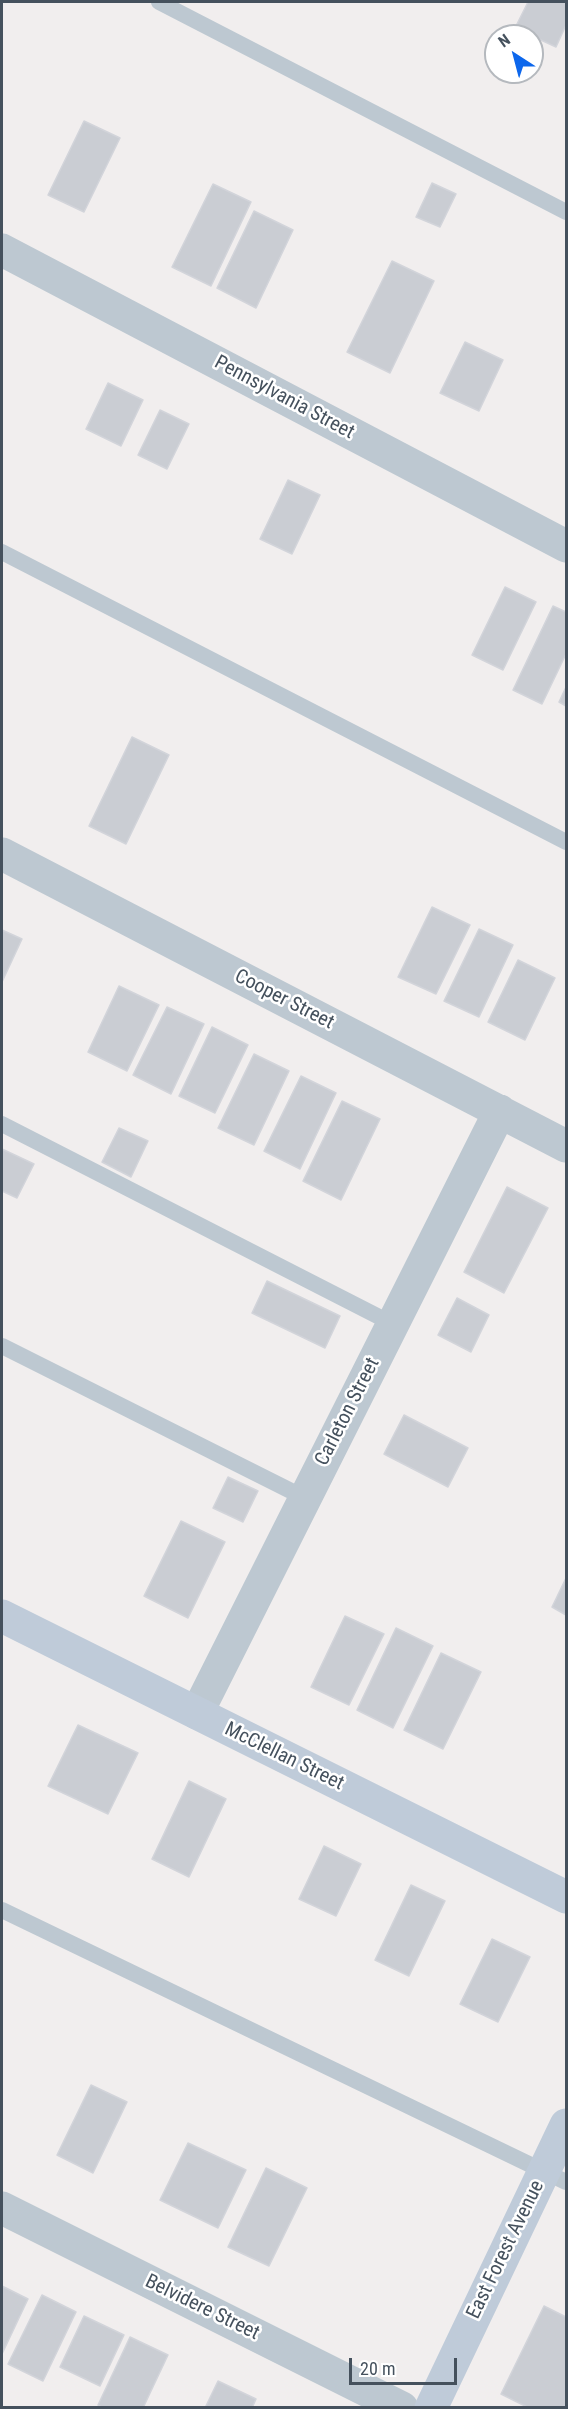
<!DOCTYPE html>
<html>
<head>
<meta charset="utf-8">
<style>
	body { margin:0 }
	#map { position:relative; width:568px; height:2409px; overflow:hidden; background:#f1eeee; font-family:"Roboto Condensed",sans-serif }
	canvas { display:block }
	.frame { position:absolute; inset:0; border:3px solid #45515d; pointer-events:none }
	.north { position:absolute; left:484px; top:24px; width:60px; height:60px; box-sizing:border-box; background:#fff; border:2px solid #b5b9be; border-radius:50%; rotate:324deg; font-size:16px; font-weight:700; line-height:24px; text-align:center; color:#45515d }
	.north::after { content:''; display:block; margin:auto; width:21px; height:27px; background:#0d67ec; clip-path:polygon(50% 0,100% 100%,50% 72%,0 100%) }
	.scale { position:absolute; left:349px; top:2358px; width:108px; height:27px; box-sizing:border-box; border:3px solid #45515d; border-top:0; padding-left:8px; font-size:18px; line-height:21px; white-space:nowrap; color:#45515d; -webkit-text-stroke:4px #fff; paint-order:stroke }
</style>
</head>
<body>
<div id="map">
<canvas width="568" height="2409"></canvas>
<div class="frame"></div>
<div class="north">N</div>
<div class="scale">20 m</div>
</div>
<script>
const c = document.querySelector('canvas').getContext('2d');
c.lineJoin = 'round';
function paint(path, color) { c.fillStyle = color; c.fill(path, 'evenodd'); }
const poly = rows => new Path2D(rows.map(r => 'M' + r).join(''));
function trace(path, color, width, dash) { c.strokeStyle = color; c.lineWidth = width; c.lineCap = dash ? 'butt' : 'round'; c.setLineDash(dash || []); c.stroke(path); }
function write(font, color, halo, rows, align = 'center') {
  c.font = font + ' "Roboto Condensed",sans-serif'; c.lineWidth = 5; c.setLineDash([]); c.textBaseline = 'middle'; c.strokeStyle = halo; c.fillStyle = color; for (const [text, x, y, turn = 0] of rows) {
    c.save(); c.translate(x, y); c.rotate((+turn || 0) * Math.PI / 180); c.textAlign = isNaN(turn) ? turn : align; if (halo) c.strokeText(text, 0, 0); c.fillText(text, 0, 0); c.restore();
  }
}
const building = poly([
	[528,2,566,2,566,25,556,47,515,28,528,2],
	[84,121,120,138,84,212,48,195,84,121],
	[432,183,456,194,440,227,416,217,432,183],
	[213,184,251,202,211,286,172,267,213,184],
	[254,211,293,230,256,308,217,288,254,211],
	[392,261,434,281,390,373,347,352,392,261],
	[465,342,503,360,479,411,440,393,465,342],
	[108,383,143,400,121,446,86,429,108,383],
	[160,410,189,424,167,469,138,455,160,410],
	[288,480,320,495,292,554,260,539,288,480],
	[505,587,536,602,503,670,472,655,505,587],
	[553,606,566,612,566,654,542,704,513,690,553,606],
	[566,687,566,706,559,702,566,687],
	[132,737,169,755,126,844,89,826,132,737],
	[432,907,470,925,436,994,398,977,432,907],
	[479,929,513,945,479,1017,444,1001,479,929],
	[2,930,22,939,2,982,2,930],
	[518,960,555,978,525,1040,488,1022,518,960],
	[119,986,159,1005,127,1071,88,1052,119,986],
	[167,1007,204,1024,171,1094,133,1075,167,1007],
	[212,1027,248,1045,215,1113,179,1096,212,1027],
	[254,1054,289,1071,254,1145,218,1128,254,1054],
	[301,1076,336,1093,300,1169,264,1151,301,1076],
	[342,1101,380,1119,341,1200,303,1181,342,1101],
	[119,1128,148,1141,131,1177,102,1162,119,1128],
	[2,1149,34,1164,17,1198,2,1191,2,1149],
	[507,1187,548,1208,504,1293,464,1272,507,1187],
	[267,1281,340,1316,325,1348,252,1313,267,1281],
	[457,1298,489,1315,471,1352,438,1335,457,1298],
	[404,1415,468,1448,448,1487,384,1454,404,1415],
	[228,1477,258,1491,243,1522,213,1508,228,1477],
	[181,1521,225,1542,188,1618,144,1596,181,1521],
	[566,1578,566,1615,552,1607,566,1578],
	[345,1616,384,1634,349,1705,311,1687,345,1616],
	[396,1628,433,1646,393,1728,357,1710,396,1628],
	[441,1653,481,1672,443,1749,404,1730,441,1653],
	[78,1725,138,1753,108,1814,48,1786,78,1725],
	[189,1781,226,1799,189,1877,152,1859,189,1781],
	[324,1846,361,1864,336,1916,299,1899,324,1846],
	[411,1885,445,1901,409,1976,375,1960,411,1885],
	[492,1939,530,1957,498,2022,460,2004,492,1939],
	[91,2085,127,2102,93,2173,57,2155,91,2085],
	[188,2143,246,2170,218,2228,160,2200,188,2143],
	[266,2168,307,2188,269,2266,228,2247,266,2168],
	[2,2286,28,2299,2,2354,2,2286],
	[42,2295,76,2312,43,2381,8,2364,42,2295],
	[544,2306,566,2317,566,2408,529,2408,501,2394,544,2306],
	[84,2316,124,2335,100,2386,60,2367,84,2316],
	[130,2337,168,2355,143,2408,103,2408,98,2405,130,2337],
	[218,2381,256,2399,252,2408,205,2408,218,2381]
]);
paint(building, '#cacdd3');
trace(building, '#d2d4da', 1.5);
trace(poly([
	[159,2,566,212],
	[2,552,566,842],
	[2,1124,393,1324],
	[2,1346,305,1498],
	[2,1910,566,2182]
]), '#bdc8d1', 16);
trace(poly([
	[2,250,566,546],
	[2,854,566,1146],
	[197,1713,500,1111],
	[2,2208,402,2408]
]), '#bdc8d1', 33);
trace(poly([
	[2,1616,566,1897],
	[431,2408,566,2125]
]), '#bfcbd9', 33);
write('20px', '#45515d', '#fff', [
	["Pennsylvania Street",284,398,28],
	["Cooper Street",284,1000,27],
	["Carleton Street",348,1412,-63],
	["McClellan Street",284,1757,26],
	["East Forest Avenue",506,2250,-64],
	["Belvidere Street",202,2308,26]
]);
</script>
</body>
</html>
